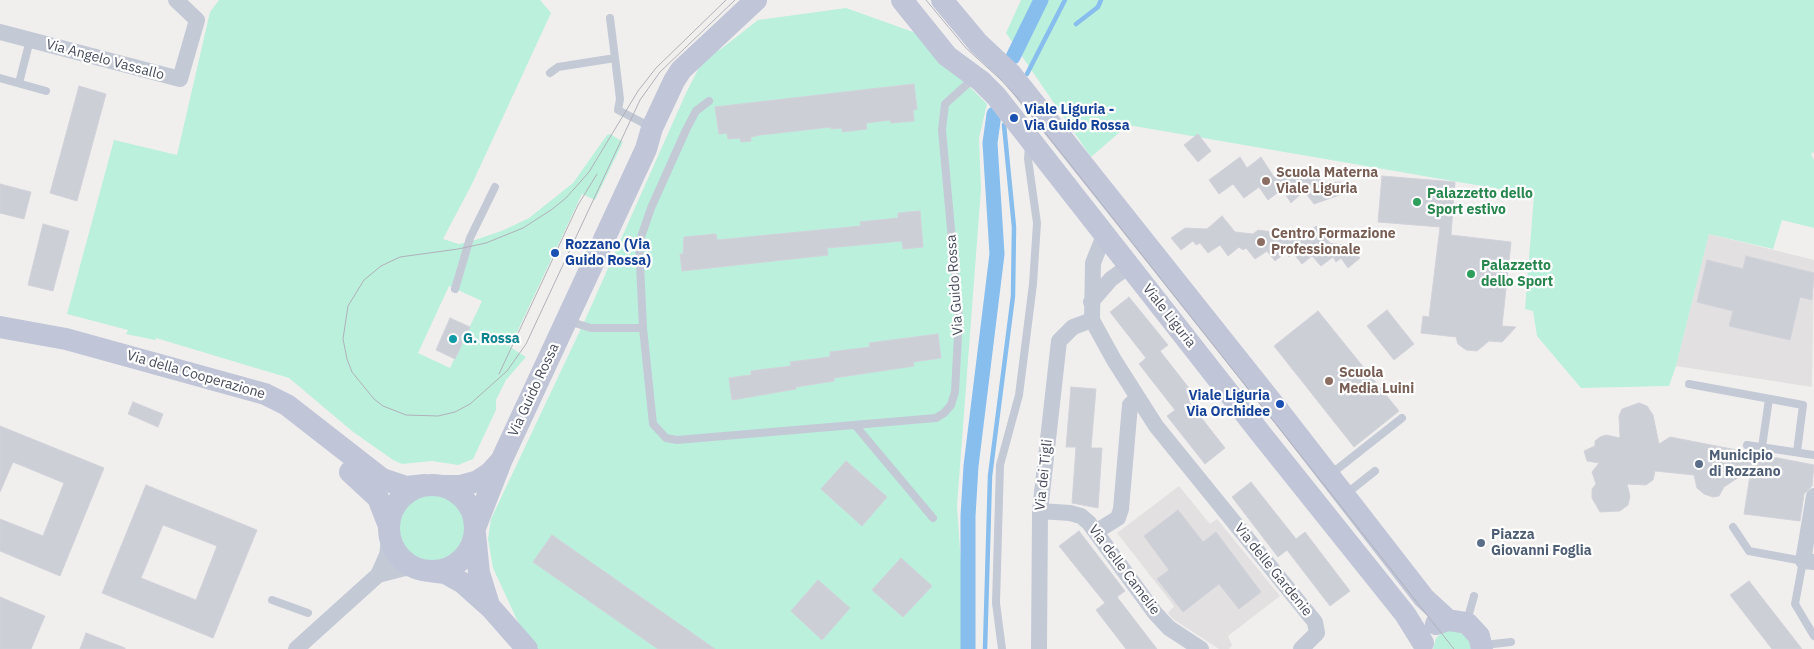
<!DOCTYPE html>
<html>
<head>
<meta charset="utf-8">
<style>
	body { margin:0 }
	canvas { display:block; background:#f1efee }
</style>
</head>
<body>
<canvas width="1814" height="649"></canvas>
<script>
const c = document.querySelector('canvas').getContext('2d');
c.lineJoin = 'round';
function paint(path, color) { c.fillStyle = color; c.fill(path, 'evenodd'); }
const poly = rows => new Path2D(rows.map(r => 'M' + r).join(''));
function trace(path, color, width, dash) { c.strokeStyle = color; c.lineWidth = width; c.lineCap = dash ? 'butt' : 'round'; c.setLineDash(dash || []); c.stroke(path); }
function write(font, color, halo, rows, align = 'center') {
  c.font = font + ' "IBM Plex Sans",sans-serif'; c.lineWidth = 4.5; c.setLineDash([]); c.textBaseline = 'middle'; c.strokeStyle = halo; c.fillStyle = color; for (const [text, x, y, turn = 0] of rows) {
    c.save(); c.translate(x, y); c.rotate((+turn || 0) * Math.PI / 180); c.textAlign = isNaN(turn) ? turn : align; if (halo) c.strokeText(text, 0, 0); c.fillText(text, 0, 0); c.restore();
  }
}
paint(poly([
	[1709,234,1814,260,1812,387,1676,366],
	[1179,486,1210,524,1217,519,1280,596,1228,636,1232,645,1229,649,1219,649,1173,619,1168,613,1174,606,1117,533]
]), '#e2e0e0');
paint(poly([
	[219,0,540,0,551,13,472,184,443,239,459,244,475,240,504,230,529,218,573,183,607,135,610,134,623,142,595,200,582,194,510,347,526,357,506,380,496,400,496,410,473,459,458,465,432,461,402,464,393,460,352,431,289,378,156,338,155,340,126,334,128,330,67,314,114,140,177,155,210,12],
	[449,286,482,301,450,368,418,353],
	[1021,0,1814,0,1814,152,1811,154,1814,160,1814,228,1782,220,1773,249,1709,234,1676,366,1669,386,1581,388,1537,336,1533,311,1525,309,1534,195,1128,125,1091,157,1006,33],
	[846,8,916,33,987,104,979,138,981,189,957,506,967,649,537,649,524,635,493,568,488,539,491,519,585,320,686,93,705,56,721,49,758,20],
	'397 528a35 35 0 1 1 70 0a35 35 0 1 1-70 0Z',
	[1447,629,1467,633,1474,649,1433,649,1436,638]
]), '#bbf0dd');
trace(poly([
	[1076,24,1098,7,1101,0],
	[1027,74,1065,0],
	[985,649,990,476,1013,296,1014,227,1004,125]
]), '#87beee', 4.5);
trace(poly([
	[1013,57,1041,0],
	[968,649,968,516,971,466,997,254,990,143,994,114]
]), '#87beee', 15);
const building = poly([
	[914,84,917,109,913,110,914,121,891,123,890,120,866,123,867,129,842,132,842,128,831,129,831,127,760,135,751,137,751,141,741,142,740,138,728,139,727,133,719,134,715,107,914,84],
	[79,86,106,94,77,201,50,193,79,86],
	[1198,134,1211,151,1198,162,1184,145,1198,134],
	[1240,157,1247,168,1261,157,1274,177,1287,167,1294,176,1310,165,1323,183,1341,182,1348,192,1314,204,1304,191,1291,203,1282,189,1268,200,1259,187,1244,198,1233,184,1219,194,1209,180,1240,157],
	[1382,176,1455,182,1451,235,1511,242,1502,326,1516,327,1502,342,1489,341,1477,351,1466,350,1458,344,1456,337,1421,333,1423,316,1429,317,1440,227,1378,222,1382,176],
	[0,184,31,192,24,219,0,213,0,184],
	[920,211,923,247,903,249,902,241,827,248,828,255,682,271,680,254,683,254,684,237,716,234,717,240,861,226,860,222,898,218,898,213,920,211],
	[1222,216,1235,232,1253,234,1258,230,1279,233,1283,238,1300,239,1316,226,1330,243,1349,246,1360,258,1348,268,1341,258,1336,262,1333,257,1321,266,1312,256,1302,264,1293,253,1289,257,1286,252,1275,261,1267,251,1255,259,1246,248,1243,250,1239,247,1228,256,1220,245,1208,253,1200,243,1196,245,1193,241,1181,250,1171,238,1185,228,1207,229,1222,216],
	[43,224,69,231,53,291,28,285,43,224],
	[1746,256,1814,273,1812,300,1800,297,1790,340,1729,326,1733,311,1697,302,1707,260,1743,269,1746,256],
	[1129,297,1168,345,1160,351,1196,397,1189,402,1225,448,1205,464,1167,416,1175,410,1139,364,1146,358,1110,312,1129,297],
	[1387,310,1414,344,1394,360,1367,326,1387,310],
	[1318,311,1399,411,1354,447,1274,346,1318,311],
	[450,318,470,327,455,359,436,350,450,318],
	[938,334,941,358,913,362,914,366,834,378,834,381,796,387,796,389,732,400,729,378,751,375,751,371,791,366,790,362,830,357,830,352,870,347,869,343,938,334],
	[1071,387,1096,389,1091,448,1102,448,1098,508,1072,503,1076,447,1066,447,1071,387],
	[133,402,163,414,158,427,128,414,133,402],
	[1639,403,1647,406,1653,415,1659,444,1670,437,1814,465,1812,486,1804,494,1800,521,1744,514,1751,469,1724,487,1719,496,1713,497,1704,494,1697,488,1694,475,1655,471,1653,480,1646,485,1627,484,1630,496,1628,505,1620,511,1600,512,1592,498,1592,489,1596,484,1592,472,1599,463,1587,461,1584,451,1595,446,1595,441,1600,437,1606,435,1620,438,1619,416,1622,409,1639,403],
	[0,426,104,468,60,576,0,551,0,519,43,536,64,483,13,462,0,492,0,426],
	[846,461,887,497,862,526,821,489,846,461],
	[1251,482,1296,539,1305,532,1350,591,1330,606,1287,550,1278,557,1232,497,1251,482],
	[146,485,257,530,213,638,102,593,146,485],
	[163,525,217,546,196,600,141,578,163,525],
	[1178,510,1203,542,1216,532,1261,592,1239,609,1219,584,1183,612,1157,579,1169,570,1144,536,1178,510],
	[1079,531,1125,591,1117,597,1157,649,1126,649,1096,610,1105,603,1059,546,1079,531],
	[552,535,715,649,658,649,533,562,552,535],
	[901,558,932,586,903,617,872,590,901,558],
	[818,580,850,608,822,640,791,611,818,580],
	[1749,581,1802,649,1772,649,1730,595,1749,581],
	[0,597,45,616,31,649,0,649,0,597],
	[86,633,125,648,125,649,80,649,86,633]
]);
paint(building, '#cdcfd6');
trace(building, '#d2d2da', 1);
trace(poly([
	[610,18,615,58],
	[550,73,558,67,615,58,620,99,618,110,651,127],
	[0,78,46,91],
	[19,83,30,40],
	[709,101,696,111,686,130,651,208,639,243,643,328,653,424,666,438,677,440,936,418,944,413,951,405,955,392,959,317,942,130,945,104,974,78],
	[455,289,470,238,495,187],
	[568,321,591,328,643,328],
	[1689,384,1803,405,1797,452],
	[855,425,933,518],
	[1747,445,1814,455],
	[1762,447,1769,399],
	[1331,474,1402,418],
	[1346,494,1375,471],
	[1733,527,1749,551,1803,561,1795,604,1814,636],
	[272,600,308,613],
	[1467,621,1474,596],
	[1484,645,1511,642],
	[1002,649,996,603,1000,465,1019,395,1033,284,1037,223,1028,159,1029,146]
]), '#c4c9d6', 8);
trace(poly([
	[0,32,180,79,197,20,176,0],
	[1108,238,1101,243,1093,263,1092,320,1114,360,1156,426,1315,622,1317,633,1301,649],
	[1091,302,1111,279,1122,271,1134,270],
	[1814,496,1803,561,1814,562],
	[1040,511,1070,513,1081,516,1089,523,1155,613,1169,628,1201,649],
	[1097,531,1118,518,1121,509,1130,405,1137,398],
	[378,575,405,568,422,569],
	[296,649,378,575,387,555,390,533],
	[1039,649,1040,511,1059,341,1073,327,1092,320]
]), '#c4c9d6', 16);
trace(poly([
	[902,0,947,56,981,81,996,96,1261,434,1405,614,1423,643],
	[942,0,978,43,1011,74,1279,411,1424,598,1448,620],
	[0,327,66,339,265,394,287,405,382,479,406,487,425,485],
	[350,472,378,498,389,526],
	'389 528a43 43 0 1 1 86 0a43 43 0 1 1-86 0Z',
	[442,486,460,486,478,481,490,473,500,462],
	[475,528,502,459,646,149,652,128,674,81,681,70,756,0],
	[475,534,479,573,489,605],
	[429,571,445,573,463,583,491,608,527,649],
	[1436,624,1448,620,1467,623,1479,636,1482,649]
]), '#c0c5d8', 22);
trace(poly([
	[726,0,656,68,638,91,589,172,566,198,551,210,523,228,486,243,458,249,400,257,381,266,364,280,348,306,343,339,347,359,352,372,374,399,383,406,406,415,438,416,455,412,470,404,507,371,526,344,640,100,660,72,735,0],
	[926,0,966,48,999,78,1017,97,1454,649],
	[499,374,578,205,597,174]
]), '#b0b1b9', 1);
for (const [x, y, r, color] of [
	[1014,118,5,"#1a4fb4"],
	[1266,181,5,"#8d6e63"],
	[1417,202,5,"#2e9e5b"],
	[1261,242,5,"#8d6e63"],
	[555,253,5,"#1a4fb4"],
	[1471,274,5,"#2e9e5b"],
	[453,339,5,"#0f9aa8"],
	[1329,381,5,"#8d6e63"],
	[1280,404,5,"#1a4fb4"],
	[1699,464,5,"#5c6f8a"],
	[1481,543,5,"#5c6f8a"]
]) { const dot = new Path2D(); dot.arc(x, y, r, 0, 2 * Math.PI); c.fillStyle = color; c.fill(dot); trace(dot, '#fff', 2); }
write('14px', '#464c5c', '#fff', [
	["Via Angelo Vassallo",105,60,15],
	["Via Guido Rossa",955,285,-94],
	["Viale Liguria",1169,316,52],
	["Via della Cooperazione",196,375,16],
	["Via Guido Rossa",534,390,-65],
	["Via dei Tigli",1044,475,-84],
	["Via delle Camelie",1124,570,53],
	["Via delle Gardenie",1273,570,51]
]);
write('bold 14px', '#164399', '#fff', [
	["Viale Liguria -",1024,110],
	["Via Guido Rossa",1024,126],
	["Rozzano (Via",565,245],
	["Guido Rossa)",565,261],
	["Viale Liguria",1270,396,"right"],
	["Via Orchidee",1270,412,"right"]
], 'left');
write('bold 14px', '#785e54', '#fff', [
	["Scuola Materna",1276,173],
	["Viale Liguria",1276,189],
	["Centro Formazione",1271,234],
	["Professionale",1271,250],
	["Scuola",1339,373],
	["Media Luini",1339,389]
], 'left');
write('bold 14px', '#27864d', '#fff', [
	["Palazzetto dello",1427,194],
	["Sport estivo",1427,210],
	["Palazzetto",1481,266],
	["dello Sport",1481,282]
], 'left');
write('bold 14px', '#0d838f', '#fff', [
	["G. Rossa",463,339]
], 'left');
write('bold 14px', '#4e5e75', '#fff', [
	["Municipio",1709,456],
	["di Rozzano",1709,472],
	["Piazza",1491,535],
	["Giovanni Foglia",1491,551]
], 'left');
</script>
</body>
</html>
